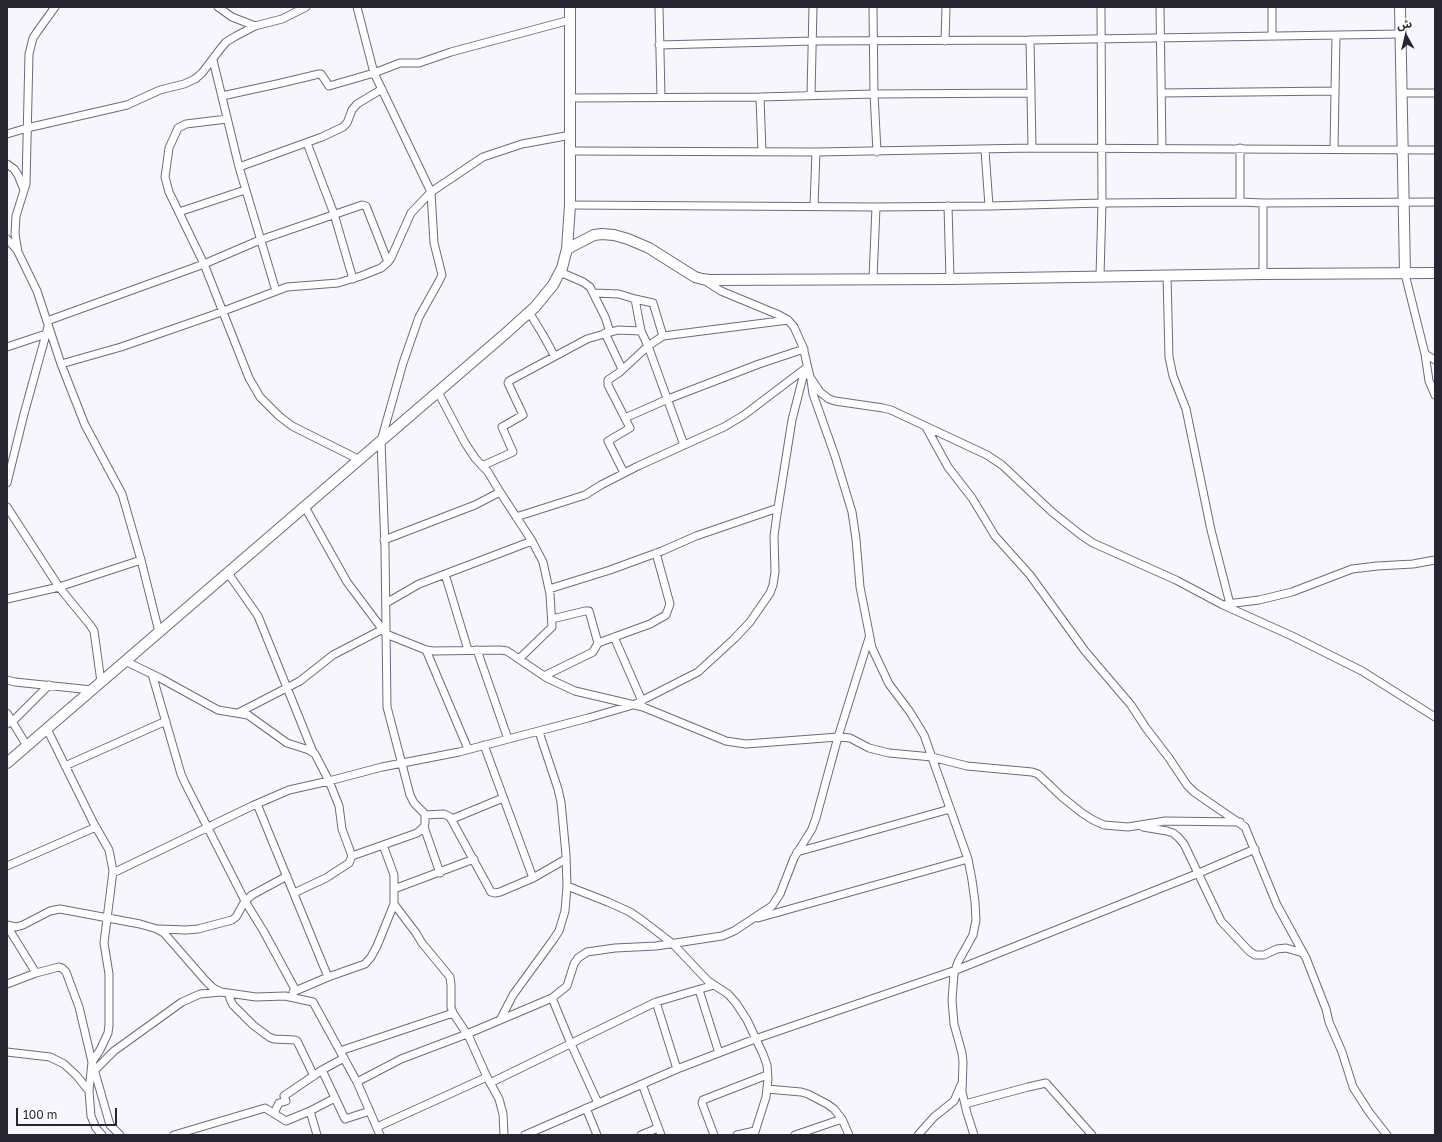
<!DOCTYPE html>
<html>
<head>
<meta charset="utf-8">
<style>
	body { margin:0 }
	#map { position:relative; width:1442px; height:1142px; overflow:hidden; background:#f7f6fc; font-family:"Golos Text","Noto Sans Arabic",sans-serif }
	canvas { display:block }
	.frame { position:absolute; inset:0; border:8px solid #27252f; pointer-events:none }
	.north { position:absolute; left:1386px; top:16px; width:40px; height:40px; -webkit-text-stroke:3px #fff; paint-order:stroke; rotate:352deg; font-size:11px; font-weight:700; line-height:16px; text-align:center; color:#27252f }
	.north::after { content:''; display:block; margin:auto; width:14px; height:18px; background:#27252f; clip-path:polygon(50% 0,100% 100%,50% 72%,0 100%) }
	.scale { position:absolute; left:16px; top:1108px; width:101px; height:18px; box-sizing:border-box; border:2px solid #27252f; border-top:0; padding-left:5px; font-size:12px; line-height:14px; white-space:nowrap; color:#27252f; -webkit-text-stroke:3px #fff; paint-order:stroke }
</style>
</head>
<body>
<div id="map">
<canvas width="1442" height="1142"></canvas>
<div class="frame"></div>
<div class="north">ش</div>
<div class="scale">100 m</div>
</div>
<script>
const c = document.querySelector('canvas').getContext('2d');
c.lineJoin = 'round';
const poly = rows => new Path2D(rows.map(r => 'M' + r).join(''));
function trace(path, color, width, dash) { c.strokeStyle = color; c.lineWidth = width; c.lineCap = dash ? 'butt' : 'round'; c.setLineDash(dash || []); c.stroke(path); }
const street = poly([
	[55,7,37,32,33,38,29,54,26,184,16,216,15,234,18,252,37,291,61,364,85,425,122,494,141,560,159,632],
	[218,7,232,17,255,26],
	[659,7,661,97],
	[873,7,874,94,877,152],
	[1160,7,1162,149],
	[1272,7,1272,36],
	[1030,40,1032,148],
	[945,41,946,7],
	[659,45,813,41,1030,40,1401,34],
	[213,60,239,167,276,291],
	[1161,93,1335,91],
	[1402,93,1435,93],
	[811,95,813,7],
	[222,96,277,84,319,74,321,74,329,86,374,73,400,63,419,63,451,52,570,20],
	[760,97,762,152],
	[571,98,760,97,874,94,1031,93],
	[227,119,186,124,178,128,169,148,166,170,165,177,169,192,204,264,249,378,260,397,279,416,292,426,360,460],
	[7,134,27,128,127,105,160,90,184,84,195,79,202,73,221,48,226,42,236,36,255,26,282,19,306,7],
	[307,143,334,214,353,279],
	[1240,148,1240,202],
	[1334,149,1336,36],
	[985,150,989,206],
	[571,151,816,152,1032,148,1435,150],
	[7,164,14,169,18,175,24,190],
	[239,167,322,137,343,127,347,123,352,110,357,104,382,89],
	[570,205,876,207,989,206,1102,203,1240,202,1263,203,1435,202],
	[814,206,816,152],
	[948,206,950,279],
	[179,212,245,190],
	[7,239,17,250],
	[560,272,583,282,590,287,605,317,610,332],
	[1263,274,1263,203],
	[1405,274,1425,354,1435,360],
	[1167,275,1169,357,1173,376,1186,409,1211,530,1230,604],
	[1100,276,1102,203,1101,7],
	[873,279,876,207],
	[704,280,721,291,779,315,788,320,794,327,803,347,810,377,820,392,829,399,835,401,883,408,891,410,987,455,1002,465,1052,512,1081,535,1093,543,1176,580,1223,605,1292,636,1362,671,1435,717],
	[594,293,619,294,635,299,653,303,663,336,648,346,620,372,608,380,608,385,630,428,608,441,624,473],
	[635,299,641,331,648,346,684,445],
	[529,312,543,335,554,355],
	[47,321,204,264,260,240,362,205,366,206,388,262],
	[605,333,622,369],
	[663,336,788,320],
	[7,347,46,334],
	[1425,354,1429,381,1435,395],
	[61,364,121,347,213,315,287,287,338,283,361,276,381,268,388,262,391,258,411,213,431,192,483,157,522,144,571,135],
	[811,380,813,394,835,456,852,512,856,539,860,587,872,648,889,684,910,712,924,735,968,859,972,880,975,902,976,920,973,935,958,962,954,974,952,1000,954,1024,962,1053,963,1062,962,1092,967,1113,974,1135],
	[438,392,465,443,475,458,488,472,500,492,532,541,543,562,550,594,552,627,519,659],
	[625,418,668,399,759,364,804,349],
	[926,427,948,467,972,498,995,536,1030,575,1085,651,1131,705,1146,728,1169,758,1187,785,1194,792,1245,827,1277,905,1306,958,1326,1009,1329,1022,1342,1052,1353,1087,1369,1112,1387,1135],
	[482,466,513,452,502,427,523,415,508,383,509,381,587,339,618,330,641,331],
	[7,483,24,414,48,327],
	[7,507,59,587,90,625,94,631,101,682],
	[305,507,347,582,386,634,426,650,434,651,500,650,507,651,547,678,575,691,643,707,726,741,746,744,838,737,850,738,869,748,889,753,932,757,967,766,1032,772,1038,774,1062,797,1082,813,1093,820,1104,825,1128,827,1165,821,1240,822],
	[516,517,585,495,601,485,638,466,724,427,744,415,806,368],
	[384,540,475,505,500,492],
	[228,573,258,616,313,752],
	[445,574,468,650],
	[549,589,610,570,662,551,696,536,778,508],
	[7,599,59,587,141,560],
	[386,603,419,584,532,541],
	[1227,604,1259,600,1292,592,1352,569,1377,566,1413,564,1435,560],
	[552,619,585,611,589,611,598,643],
	[614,637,642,701],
	[426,650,468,749],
	[477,650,508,739],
	[125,661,160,678,218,710,248,715,287,743,309,750,315,754,329,781,339,806,342,829,352,856,349,863,326,878,294,893],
	[152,674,181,774,185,783,245,901,264,932,296,991],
	[544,676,593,652,598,643,650,624,666,615,670,604,656,553],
	[7,680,15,682,92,690],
	[7,713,27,746],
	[238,713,300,681,333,655,383,629],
	[7,724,16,718,49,685],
	[47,729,93,822,109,850,113,871,104,943,109,974,109,1025,108,1033,100,1050,92,1062,89,1091,91,1116,96,1128,102,1135],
	[484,745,533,878],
	[65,766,166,721],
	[257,804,328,977],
	[425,815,444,814,450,817,491,892,495,893,500,892,533,878,566,859],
	[452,819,503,798],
	[424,827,440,873],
	[1143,827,1167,831,1173,833,1178,837,1184,844,1221,921,1249,951,1255,955,1264,955,1277,949,1286,948,1303,953],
	[383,845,394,875,394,904,416,933,422,943,450,977,451,985,451,1007,453,1013,469,1037,487,1077,499,1099,503,1114,504,1135],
	[797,852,950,809],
	[352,856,417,833,424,827,425,823,425,815,424,813,414,803,410,795,387,707,385,548,381,441,403,363,419,317,438,283,442,275,434,243,431,192,374,73,357,7],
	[7,866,96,827],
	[113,873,252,806,289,790,329,781,382,767,459,752,588,718,633,705,698,672,735,638,750,622,770,593,773,585,775,572,774,536,777,514,792,420,805,369],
	[567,886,608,902,630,912,643,921,673,944,708,981,728,994,736,1003,747,1020,763,1054,767,1065,768,1079,766,1097,754,1135],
	[394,889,474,859],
	[758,918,968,859],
	[7,925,16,927,23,925,50,911,60,909,140,924,157,929,164,933,205,980,213,988,221,992,256,997,285,996,313,1002,357,1082,380,1135],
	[7,926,36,973],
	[159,929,186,930,198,929,232,920,236,917,245,901,252,895,287,876],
	[7,984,36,973,59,967,62,968,66,972,79,1007,92,1062,110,1125,120,1135],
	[699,990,719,1053],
	[293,992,328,977,365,964,371,957,377,946,394,904],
	[229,994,230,999,233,1005,253,1025,269,1037,274,1039,295,1040,297,1041,314,1076],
	[552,998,571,1044,598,1103],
	[656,1002,677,1069],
	[500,1020,513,995,553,940,559,931,565,911,567,886,566,855,561,802,558,789,539,732],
	[340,1051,453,1013],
	[7,1052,50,1057,64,1064,76,1075,89,1091],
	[95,1070,114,1051,182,1002,200,994,221,992],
	[322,1070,345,1119,370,1111],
	[357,1082,401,1059,467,1034,552,998,567,986,574,964,578,958,587,952,615,948,656,946,722,936,734,931,772,906,780,894,794,858,812,829,816,818,838,737,869,638],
	[490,1083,656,1002,714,985],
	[642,1084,661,1135],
	[767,1089,801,1092,808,1094,827,1104,834,1109,842,1119,849,1135],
	[965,1104,1028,1087,1046,1083,1092,1135],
	[586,1108,597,1135],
	[310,1111,317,1135],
	[274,1113,279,1103,286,1101,284,1096,322,1070,344,1058],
	[377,1127,487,1077],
	[174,1135,265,1108,286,1121,310,1111,335,1098],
	[525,1135,677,1069,755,1039,956,970,1199,873,1255,849],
	[641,1135,658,1128],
	[714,1135,702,1103,703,1100,767,1075],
	[737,1135,755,1131],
	[795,1135,842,1119],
	[918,1135,934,1117,954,1101,961,1085]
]);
const secondary = poly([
	[1400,7,1405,274],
	[567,249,594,235,602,234,614,235,628,239,649,248,695,277,702,279,709,280,950,279,1263,274,1435,273],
	[7,763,505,334,535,307,553,285,562,268,567,249,570,205,570,7]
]);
trace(street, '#6e6982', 9);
trace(secondary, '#6e6982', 12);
trace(street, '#fff', 7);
trace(secondary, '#fff', 10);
</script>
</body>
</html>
